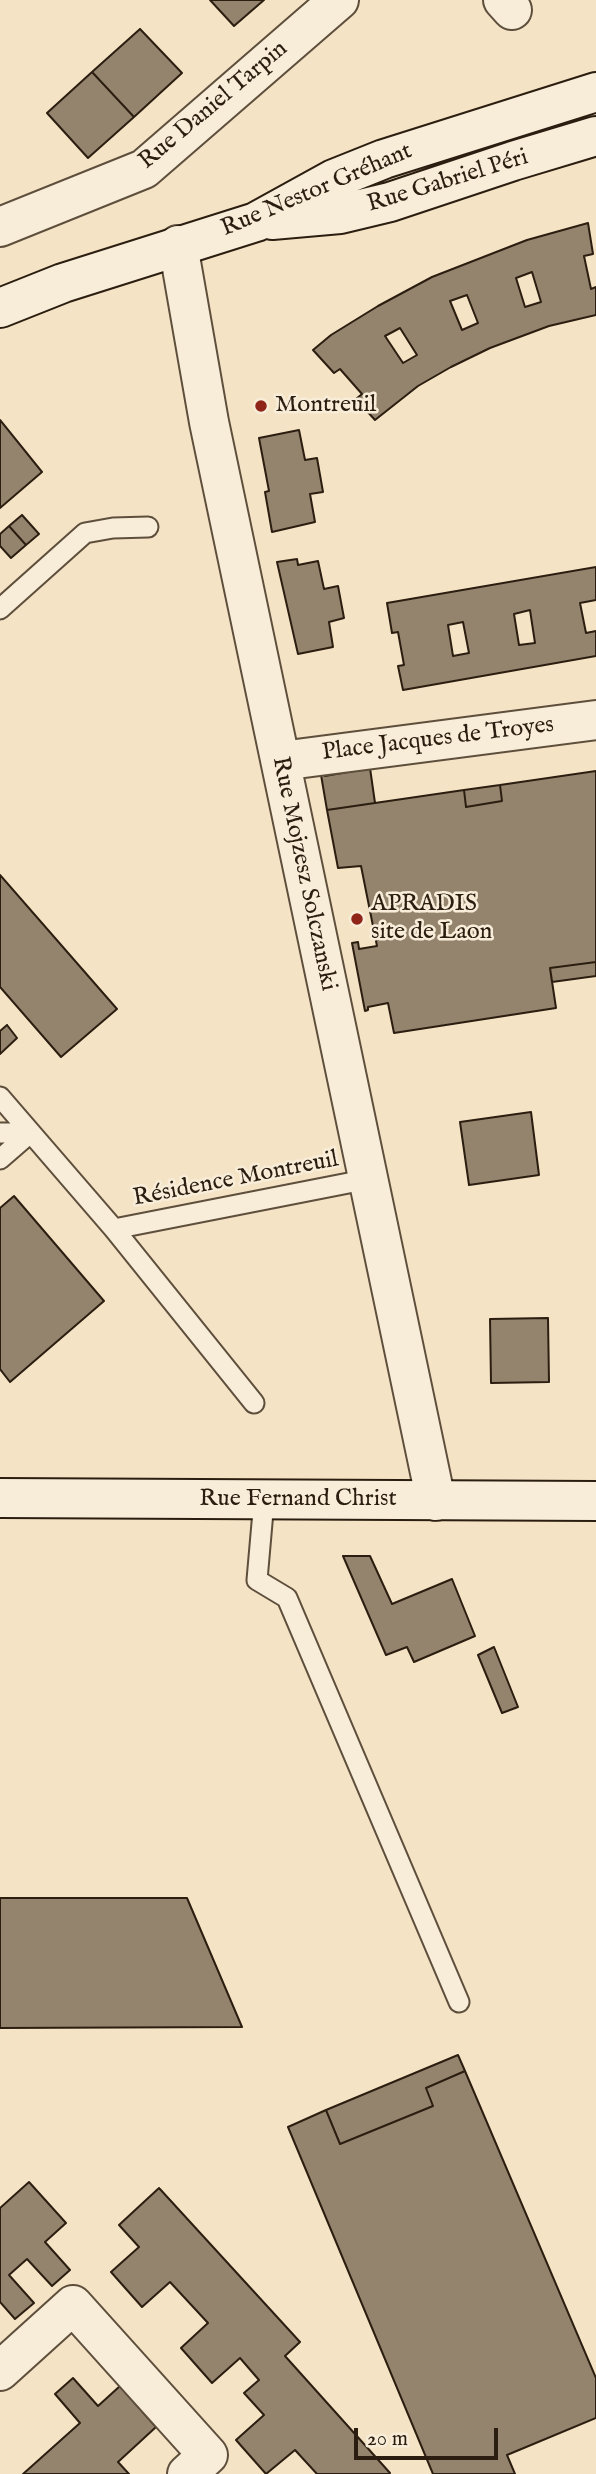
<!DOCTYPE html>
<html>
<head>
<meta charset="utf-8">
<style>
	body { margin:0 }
	#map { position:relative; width:596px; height:2474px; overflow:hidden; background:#f5e3c5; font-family:"IM FELL English",serif }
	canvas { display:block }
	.scale { position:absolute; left:354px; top:2428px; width:144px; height:32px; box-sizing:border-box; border:4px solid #2b1e10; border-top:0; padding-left:9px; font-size:21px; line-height:24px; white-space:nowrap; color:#2b1e10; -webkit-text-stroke:5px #f8edd9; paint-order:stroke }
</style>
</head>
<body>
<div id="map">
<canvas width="596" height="2474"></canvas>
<div class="scale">20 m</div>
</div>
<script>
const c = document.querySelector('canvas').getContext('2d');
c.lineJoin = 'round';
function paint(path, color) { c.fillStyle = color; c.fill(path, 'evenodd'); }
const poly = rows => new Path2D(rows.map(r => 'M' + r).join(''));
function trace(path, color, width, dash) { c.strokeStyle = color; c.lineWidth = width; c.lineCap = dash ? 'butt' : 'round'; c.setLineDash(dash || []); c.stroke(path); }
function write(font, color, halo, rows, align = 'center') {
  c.font = font + ' "IM FELL English",serif'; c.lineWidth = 5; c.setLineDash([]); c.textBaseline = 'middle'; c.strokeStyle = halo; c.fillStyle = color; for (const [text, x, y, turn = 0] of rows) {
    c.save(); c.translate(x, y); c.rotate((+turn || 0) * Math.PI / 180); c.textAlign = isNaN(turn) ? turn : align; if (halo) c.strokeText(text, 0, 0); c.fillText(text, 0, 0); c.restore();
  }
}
const building = poly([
	[210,0,264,0,234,26,210,0],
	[140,29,182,73,134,117,92,72,140,29],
	[92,72,134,117,88,158,47,113,92,72],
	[588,223,593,254,584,256,591,289,596,287,596,315,549,326,490,348,451,367,418,386,375,420,356,399,362,394,340,369,334,373,313,350,331,335,378,306,432,277,527,240,588,223],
	[532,272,541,302,525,307,516,278,532,272],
	[467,295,478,323,462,330,450,301,467,295],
	[400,328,417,355,403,363,385,336,400,328],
	[0,420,42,472,0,508,0,420],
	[299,430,305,460,317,458,323,492,310,494,315,522,272,532,265,492,269,491,259,438,299,430],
	[22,515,39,534,26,545,9,526,22,515],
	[9,526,26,545,11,558,0,546,0,534,9,526],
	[297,559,298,565,318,561,324,589,338,586,344,618,329,622,333,647,298,654,277,562,297,559],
	[596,567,596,600,580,603,586,633,596,631,596,656,403,690,398,666,404,665,398,632,392,633,387,603,596,567],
	[530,610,535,643,519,645,514,614,530,610],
	[463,622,469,653,453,656,448,625,463,622],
	[324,768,325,776,370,768,375,803,327,810,320,769,324,768],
	[596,771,596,962,550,968,556,1008,394,1033,388,1003,368,1007,368,1010,365,1011,352,943,358,942,359,949,377,946,361,866,338,868,327,810,464,790,466,807,502,801,500,785,596,771],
	[500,785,502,801,466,807,464,790,500,785],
	[0,875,117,1009,61,1057,0,987,0,875],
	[596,962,596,976,552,982,550,968,596,962],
	[7,1025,17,1038,0,1054,0,1031,7,1025],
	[531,1112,539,1175,469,1185,460,1122,531,1112],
	[14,1196,104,1301,10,1382,0,1369,0,1208,14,1196],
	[548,1318,549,1382,491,1383,490,1319,548,1318],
	[343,1556,370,1556,392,1604,452,1579,475,1636,414,1662,407,1647,386,1655,343,1556],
	[494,1647,518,1707,502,1713,478,1655,494,1647],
	[0,1898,187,1898,242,2027,0,2028,0,1898],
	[458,2055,465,2071,426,2088,433,2106,340,2144,326,2110,458,2055],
	[465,2071,596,2378,596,2418,507,2455,515,2474,433,2474,288,2127,326,2110,340,2144,433,2106,426,2088,465,2071],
	[29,2182,66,2223,45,2242,70,2270,52,2286,27,2259,9,2275,34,2303,15,2319,0,2302,0,2208,29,2182],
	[159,2188,300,2342,285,2356,390,2473,389,2474,317,2474,295,2450,266,2474,236,2440,264,2415,244,2393,259,2380,240,2358,212,2383,181,2348,208,2323,170,2282,142,2307,111,2272,139,2247,119,2225,159,2188],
	[73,2378,98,2406,120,2386,156,2427,118,2462,129,2474,23,2474,80,2423,55,2394,73,2378]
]);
paint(building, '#94846e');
trace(building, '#2b1e10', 2);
const lane = poly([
	[0,609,85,533,113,528,148,527],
	[0,1097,114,1229,254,1403],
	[0,1133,30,1133],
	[0,1159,30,1133],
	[114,1229,369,1179],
	[264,1500,257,1580,287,1598,459,2002]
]);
const street = poly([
	[503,0,512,10],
	[0,227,144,169,339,0],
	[178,245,209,422,436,1501],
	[281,761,596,720],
	[0,2371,73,2305,208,2455,187,2474]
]);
const secondary = poly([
	[272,220,340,214,390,202,513,161,596,136],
	[0,308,63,283,256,222,334,179,384,159,596,92],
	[0,1498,596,1501]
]);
trace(lane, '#5e4f3d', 23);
trace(street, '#5e4f3d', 42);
trace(secondary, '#2b1e10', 42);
trace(lane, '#f8edd9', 19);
trace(street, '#f8edd9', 38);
trace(secondary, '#f8edd9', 38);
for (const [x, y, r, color] of [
	[261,406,7,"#8f2418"],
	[357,919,7,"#8f2418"]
]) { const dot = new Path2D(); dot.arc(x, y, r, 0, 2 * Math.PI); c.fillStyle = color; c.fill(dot); trace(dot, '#f8edd9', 2.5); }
write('24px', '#2b1e10', '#f8edd9', [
	["Rue Daniel Tarpin",214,106,-40],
	["Rue Gabriel Péri",448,182,-17],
	["Rue Nestor Gréhant",317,191,-23],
	["Place Jacques de Troyes",438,740,-7],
	["Rue Mojzesz Solczanski",303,874,78],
	["Résidence Montreuil",236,1180,-11],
	["Rue Fernand Christ",298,1500]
]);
write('24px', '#2b1e10', '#f8edd9', [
	["Montreuil",275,406],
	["APRADIS",371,905],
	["site de Laon",371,933]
], 'left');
</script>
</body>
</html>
